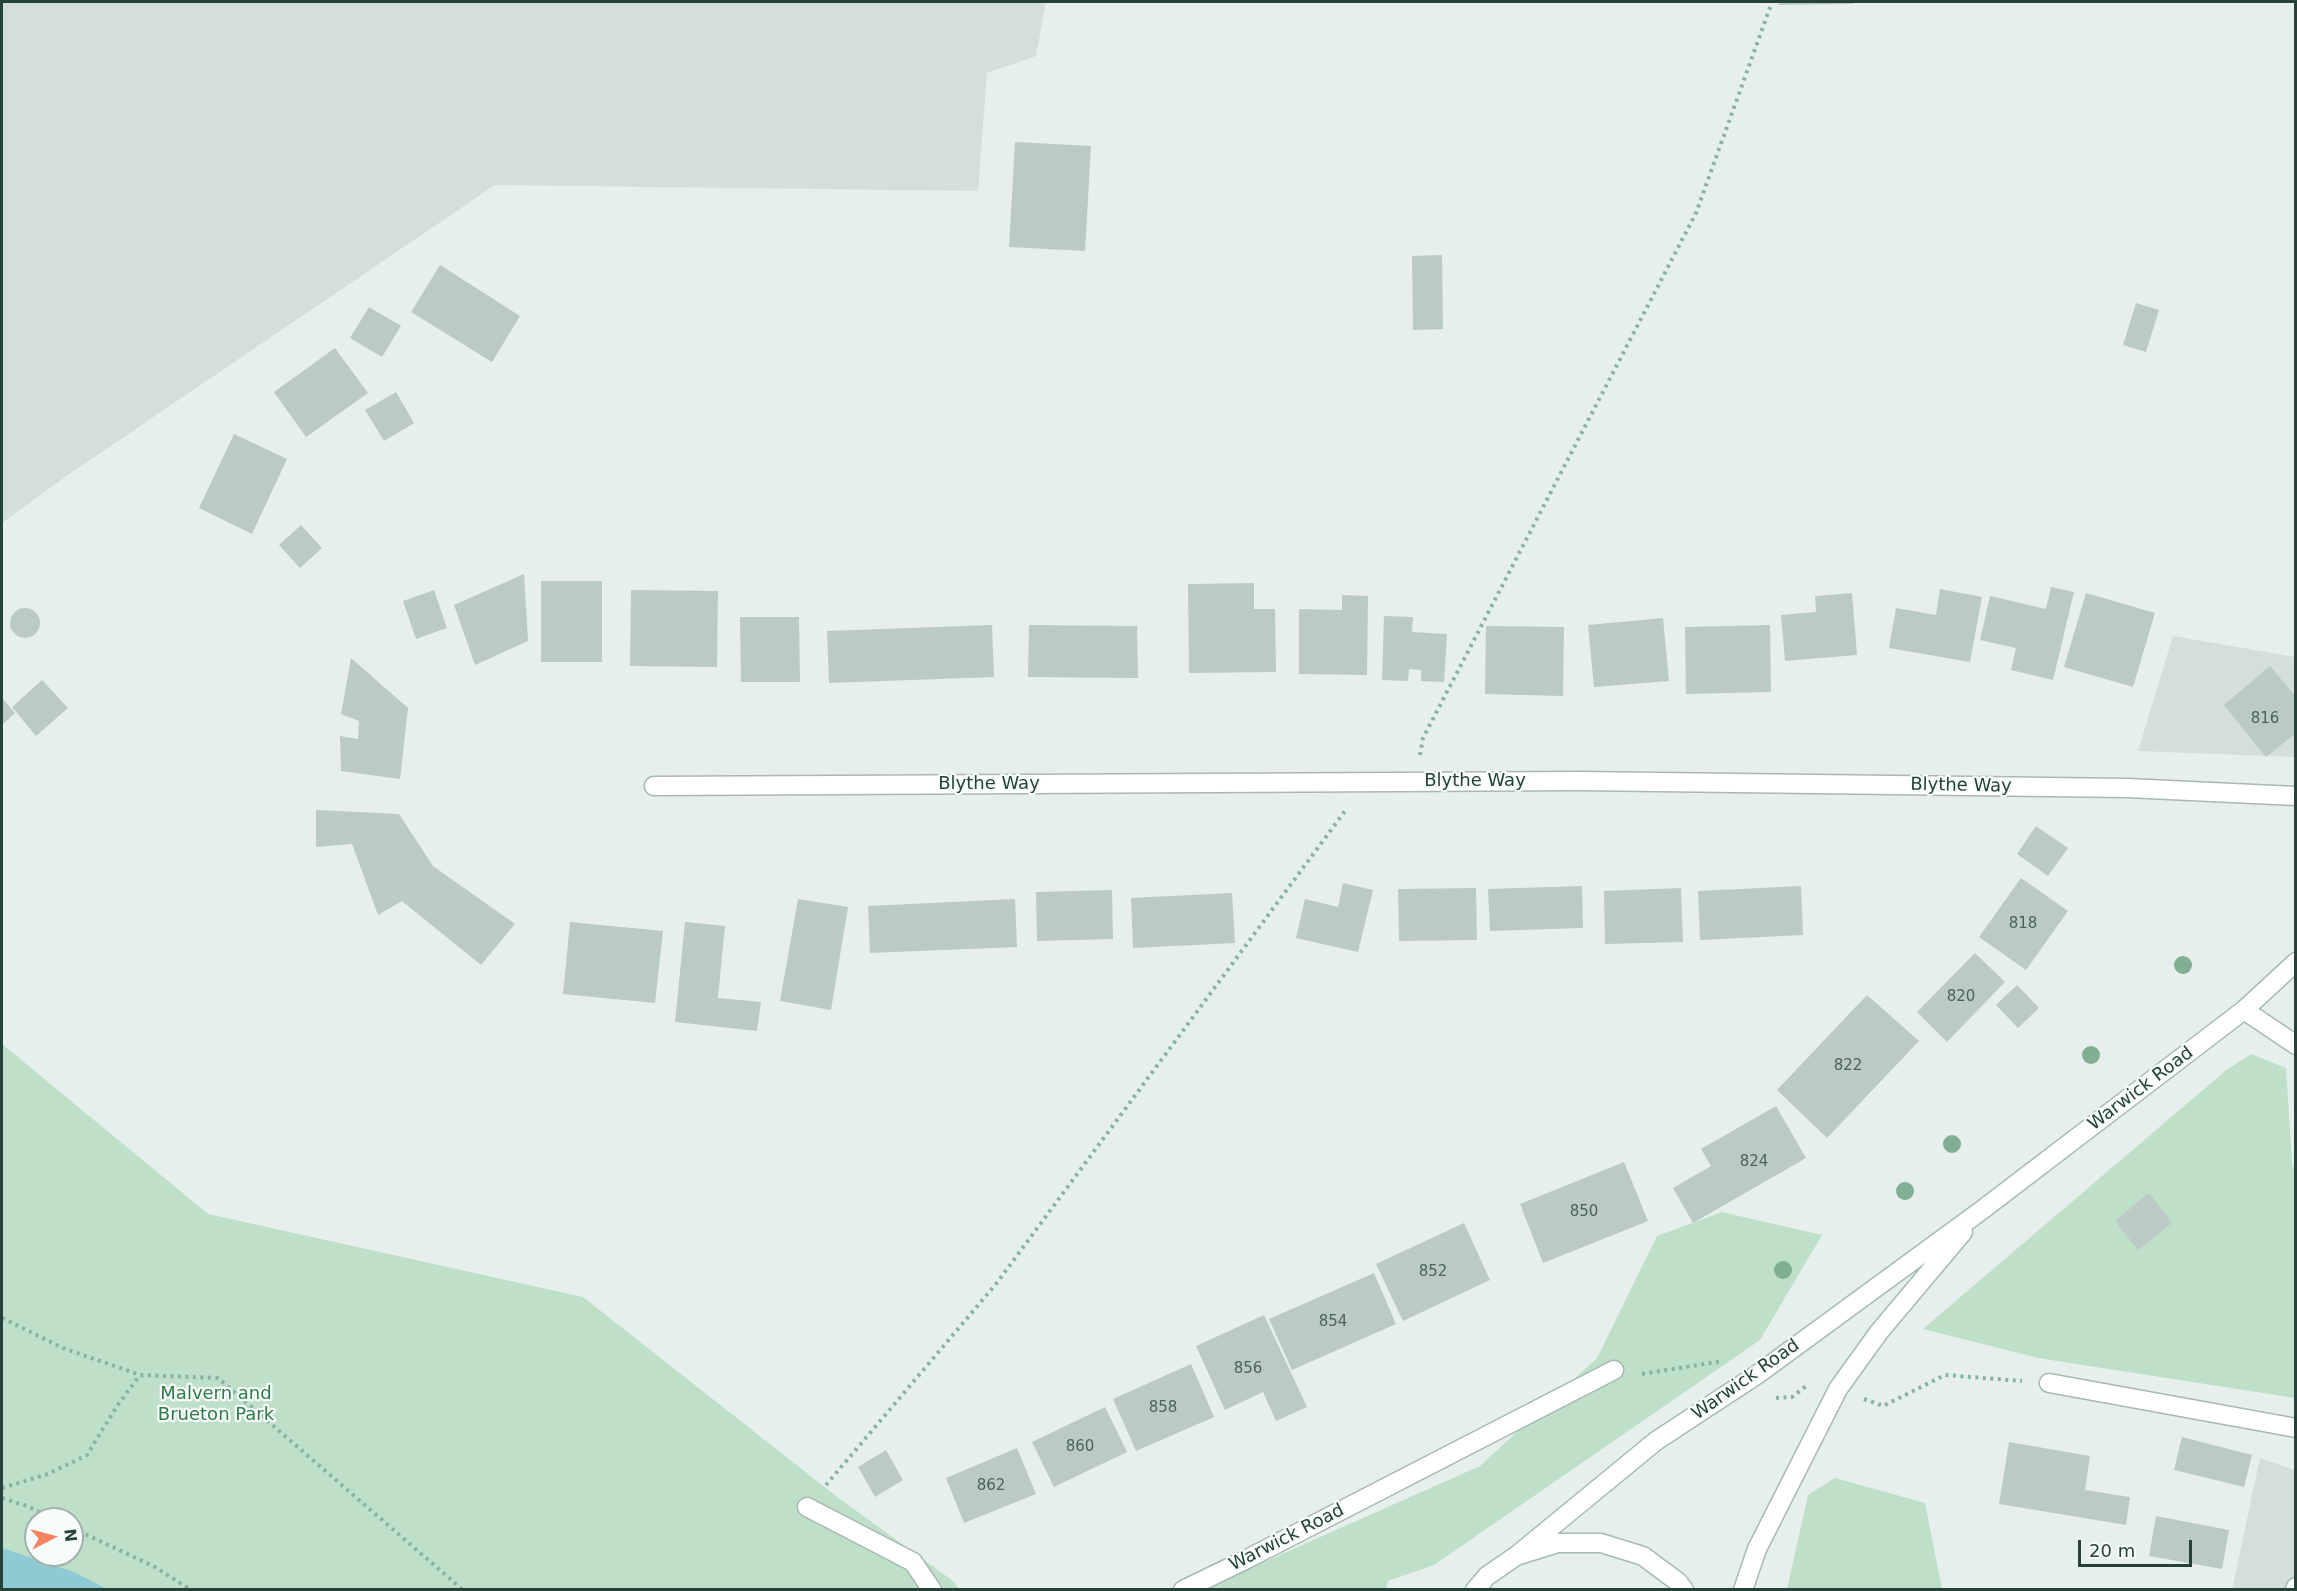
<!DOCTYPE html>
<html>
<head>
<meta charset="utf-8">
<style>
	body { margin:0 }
	#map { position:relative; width:2297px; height:1591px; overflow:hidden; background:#e6efeb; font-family:"DejaVu Sans",sans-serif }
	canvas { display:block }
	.frame { position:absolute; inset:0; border:3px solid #24423a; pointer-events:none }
	.north { position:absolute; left:24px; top:1507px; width:60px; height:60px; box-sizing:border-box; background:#f7fbf9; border:2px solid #a3b1ad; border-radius:50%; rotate:84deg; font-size:16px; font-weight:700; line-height:24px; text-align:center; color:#24423a }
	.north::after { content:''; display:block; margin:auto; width:21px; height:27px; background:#f4845f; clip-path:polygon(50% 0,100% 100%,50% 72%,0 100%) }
	.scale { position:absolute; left:2078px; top:1540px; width:114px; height:27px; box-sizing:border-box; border:3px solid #24423a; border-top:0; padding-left:8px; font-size:18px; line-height:21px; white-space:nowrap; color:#24423a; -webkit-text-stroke:4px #f7fbf9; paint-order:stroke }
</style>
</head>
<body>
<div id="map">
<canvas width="2297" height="1591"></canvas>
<div class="frame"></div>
<div class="north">N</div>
<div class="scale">20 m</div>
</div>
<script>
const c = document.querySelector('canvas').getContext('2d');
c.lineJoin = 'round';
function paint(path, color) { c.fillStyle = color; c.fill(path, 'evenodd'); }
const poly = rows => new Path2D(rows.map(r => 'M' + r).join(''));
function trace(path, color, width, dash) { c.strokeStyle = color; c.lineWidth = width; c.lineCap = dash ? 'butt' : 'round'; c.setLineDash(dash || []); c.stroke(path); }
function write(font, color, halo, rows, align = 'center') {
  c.font = font + ' "DejaVu Sans",sans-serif'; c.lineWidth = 4.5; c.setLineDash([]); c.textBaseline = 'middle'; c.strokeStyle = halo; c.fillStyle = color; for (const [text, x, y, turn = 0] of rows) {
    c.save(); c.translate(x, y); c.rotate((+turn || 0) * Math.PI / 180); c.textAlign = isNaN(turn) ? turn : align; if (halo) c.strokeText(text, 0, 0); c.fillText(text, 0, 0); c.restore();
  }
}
paint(poly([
	[2,2,1046,2,1036,56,987,73,978,191,495,185,65,477,2,523],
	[2173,636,2295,657,2295,757,2138,751],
	[2260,1458,2295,1470,2295,1589,2232,1590]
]), '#d4dfda');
paint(poly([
	[2,1044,208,1214,583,1297,836,1496,953,1581,959,1589,2,1589],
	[36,1519,72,1519,72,1555,36,1555],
	[2251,1054,2286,1068,2292,1162,2296,1177,2295,1398,2038,1358,1923,1329,2225,1071],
	[1722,1212,1822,1235,1760,1340,1434,1565,1388,1581,1386,1589,1201,1590,1480,1466,1597,1358,1657,1236],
	[1835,1478,1925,1503,1942,1589,1787,1589,1808,1495]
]), '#bfe0c8');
paint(poly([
	[2,1548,74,1572,107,1589,2,1589]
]), '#8ec9d4');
paint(poly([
	[1780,2,1853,2,1853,4,1778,5],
	[1015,142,1091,146,1085,251,1009,247],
	[1442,255,1443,329,1413,330,1412,256],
	[440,265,520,316,492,362,411,312],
	[2136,303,2159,310,2146,352,2123,345],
	[369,307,401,326,382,357,350,338],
	[335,348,368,393,306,437,274,392],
	[396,392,414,423,384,441,365,410],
	[234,434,287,459,252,534,199,508],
	[301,525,322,548,300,568,279,545],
	[524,574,528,641,475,665,454,605],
	[541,581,602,581,602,662,541,662],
	[1254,583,1254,609,1275,609,1276,672,1189,673,1188,584],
	[2051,587,2074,592,2053,680,2011,670,2016,648,1980,640,1990,596,2046,609],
	[1940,589,1982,597,1970,662,1889,648,1896,608,1936,615],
	[434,590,447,628,416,639,403,601],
	[631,590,718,591,717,667,630,666],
	[1852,593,1857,655,1785,661,1781,615,1816,612,1815,596],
	[2086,593,2155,613,2133,687,2064,667],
	[1342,595,1368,596,1367,675,1299,674,1299,609,1342,610],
	'10 623a15 15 0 1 1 30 0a15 15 0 1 1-30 0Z',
	[1384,616,1413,617,1412,632,1447,634,1444,682,1421,681,1421,670,1409,669,1408,681,1382,680],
	[740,617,799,617,800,682,741,682],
	[1663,618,1669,681,1594,687,1588,625],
	[992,625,994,677,829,683,827,631],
	[1029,625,1137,626,1138,678,1028,677],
	[1770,625,1771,692,1686,694,1685,627],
	[1486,626,1564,627,1563,696,1485,694],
	[351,658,408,708,400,779,341,771,340,736,358,739,359,721,341,714],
	[2270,666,2296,697,2296,733,2266,757,2224,705],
	[42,680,68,708,36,736,12,707],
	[2,698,15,713,2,725],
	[316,810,399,814,433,866,515,924,481,965,402,901,378,915,352,844,316,847],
	[2036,826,2068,848,2048,876,2017,854],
	[2021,878,2068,911,2026,970,1979,937],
	[1343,883,1373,890,1358,952,1296,938,1305,899,1338,907],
	[1582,886,1583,928,1490,931,1488,889],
	[1801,886,1803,935,1700,940,1698,891],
	[1476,888,1477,940,1399,941,1398,889],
	[1681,888,1683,942,1605,944,1604,891],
	[1112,890,1113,939,1037,941,1036,892],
	[1232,893,1235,943,1133,948,1131,898],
	[798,899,848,907,831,1010,780,1001],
	[1015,899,1017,947,870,953,868,906],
	[570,922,663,931,655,1003,563,994],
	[685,922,725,926,718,998,761,1002,757,1031,675,1022],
	[1975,953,2005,982,1947,1042,1917,1012],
	[2017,985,2039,1008,2018,1028,1996,1005],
	[1867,995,1919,1041,1827,1138,1777,1090],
	[1776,1106,1806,1158,1693,1223,1673,1188,1711,1166,1701,1149],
	[1624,1162,1648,1221,1543,1263,1520,1204],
	[2149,1193,2172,1223,2138,1250,2115,1221],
	[1464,1223,1490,1280,1403,1321,1376,1264],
	[1374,1273,1396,1324,1292,1370,1269,1319],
	[1264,1315,1307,1407,1276,1421,1263,1392,1225,1410,1196,1346],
	[1191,1364,1214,1417,1136,1451,1113,1399],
	[1105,1407,1127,1452,1054,1487,1032,1442],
	[2182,1437,2252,1455,2244,1487,2174,1470],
	[2009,1442,2090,1456,2085,1490,2130,1497,2126,1525,1999,1504],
	[1017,1448,1036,1494,964,1523,946,1478],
	[886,1450,903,1480,875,1497,858,1467],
	[2156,1516,2229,1530,2222,1569,2149,1556]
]), '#bbcac4');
const service = poly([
	[2049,1383,2296,1428],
	[807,1507,913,1562,932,1590],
	[2295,1590,2296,1587]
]);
const minor = poly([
	[654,786,1580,781,2127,788,2296,796],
	[2244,1010,2296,1045],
	[1183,1590,1247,1559,1614,1370]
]);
const secondary = poly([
	[1516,1556,1656,1441,1758,1374,1982,1210,2244,1010,2296,962],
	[1475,1590,1487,1576,1516,1556,1558,1543,1601,1543,1643,1556,1678,1582,1684,1590],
	[1743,1590,1757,1549,1838,1389,1879,1332,1963,1232]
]);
trace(service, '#a8b8b2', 21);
trace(minor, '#a8b8b2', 21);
trace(secondary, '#a4bbb3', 21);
trace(poly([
	[1420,755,1423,738,1696,213,1772,2],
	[2,1318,63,1348,140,1375,218,1378,463,1590],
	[1642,1374,1723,1361],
	[1776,1398,1792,1397,1806,1386],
	[1864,1399,1883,1406,1945,1375,2022,1381],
	[826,1485,996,1284,1345,811],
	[2,1488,48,1474,87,1455,117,1406,140,1375],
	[2,1498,27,1506,54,1519],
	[72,1528,155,1567,191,1590]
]), '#86b3a5', 4, [3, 4.5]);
trace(service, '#fff', 18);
trace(minor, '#fff', 18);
trace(secondary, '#fff', 18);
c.fillStyle = '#80af93';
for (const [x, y] of [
	[2183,965],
	[2091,1055],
	[1952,1144],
	[1905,1191],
	[1783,1270]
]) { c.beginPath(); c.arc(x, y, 9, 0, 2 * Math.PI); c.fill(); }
write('15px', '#4a645c', null, [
	["816",2265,719],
	["818",2023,924],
	["820",1961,997],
	["822",1848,1066],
	["824",1754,1162],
	["850",1584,1212],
	["852",1433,1272],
	["854",1333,1322],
	["856",1248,1369],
	["858",1163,1408],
	["860",1080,1447],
	["862",991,1486]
]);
write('18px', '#24423a', '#f7fbf9', [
	["Blythe Way",1475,781],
	["Blythe Way",989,784],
	["Blythe Way",1961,786,1],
	["Warwick Road",2141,1089,-37],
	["Warwick Road",1746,1380,-35],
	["Warwick Road",1287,1538,-27]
]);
write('18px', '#2d7a4b', '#f7fbf9', [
	["Malvern and",216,1394],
	["Brueton Park",216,1415]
]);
</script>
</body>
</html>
